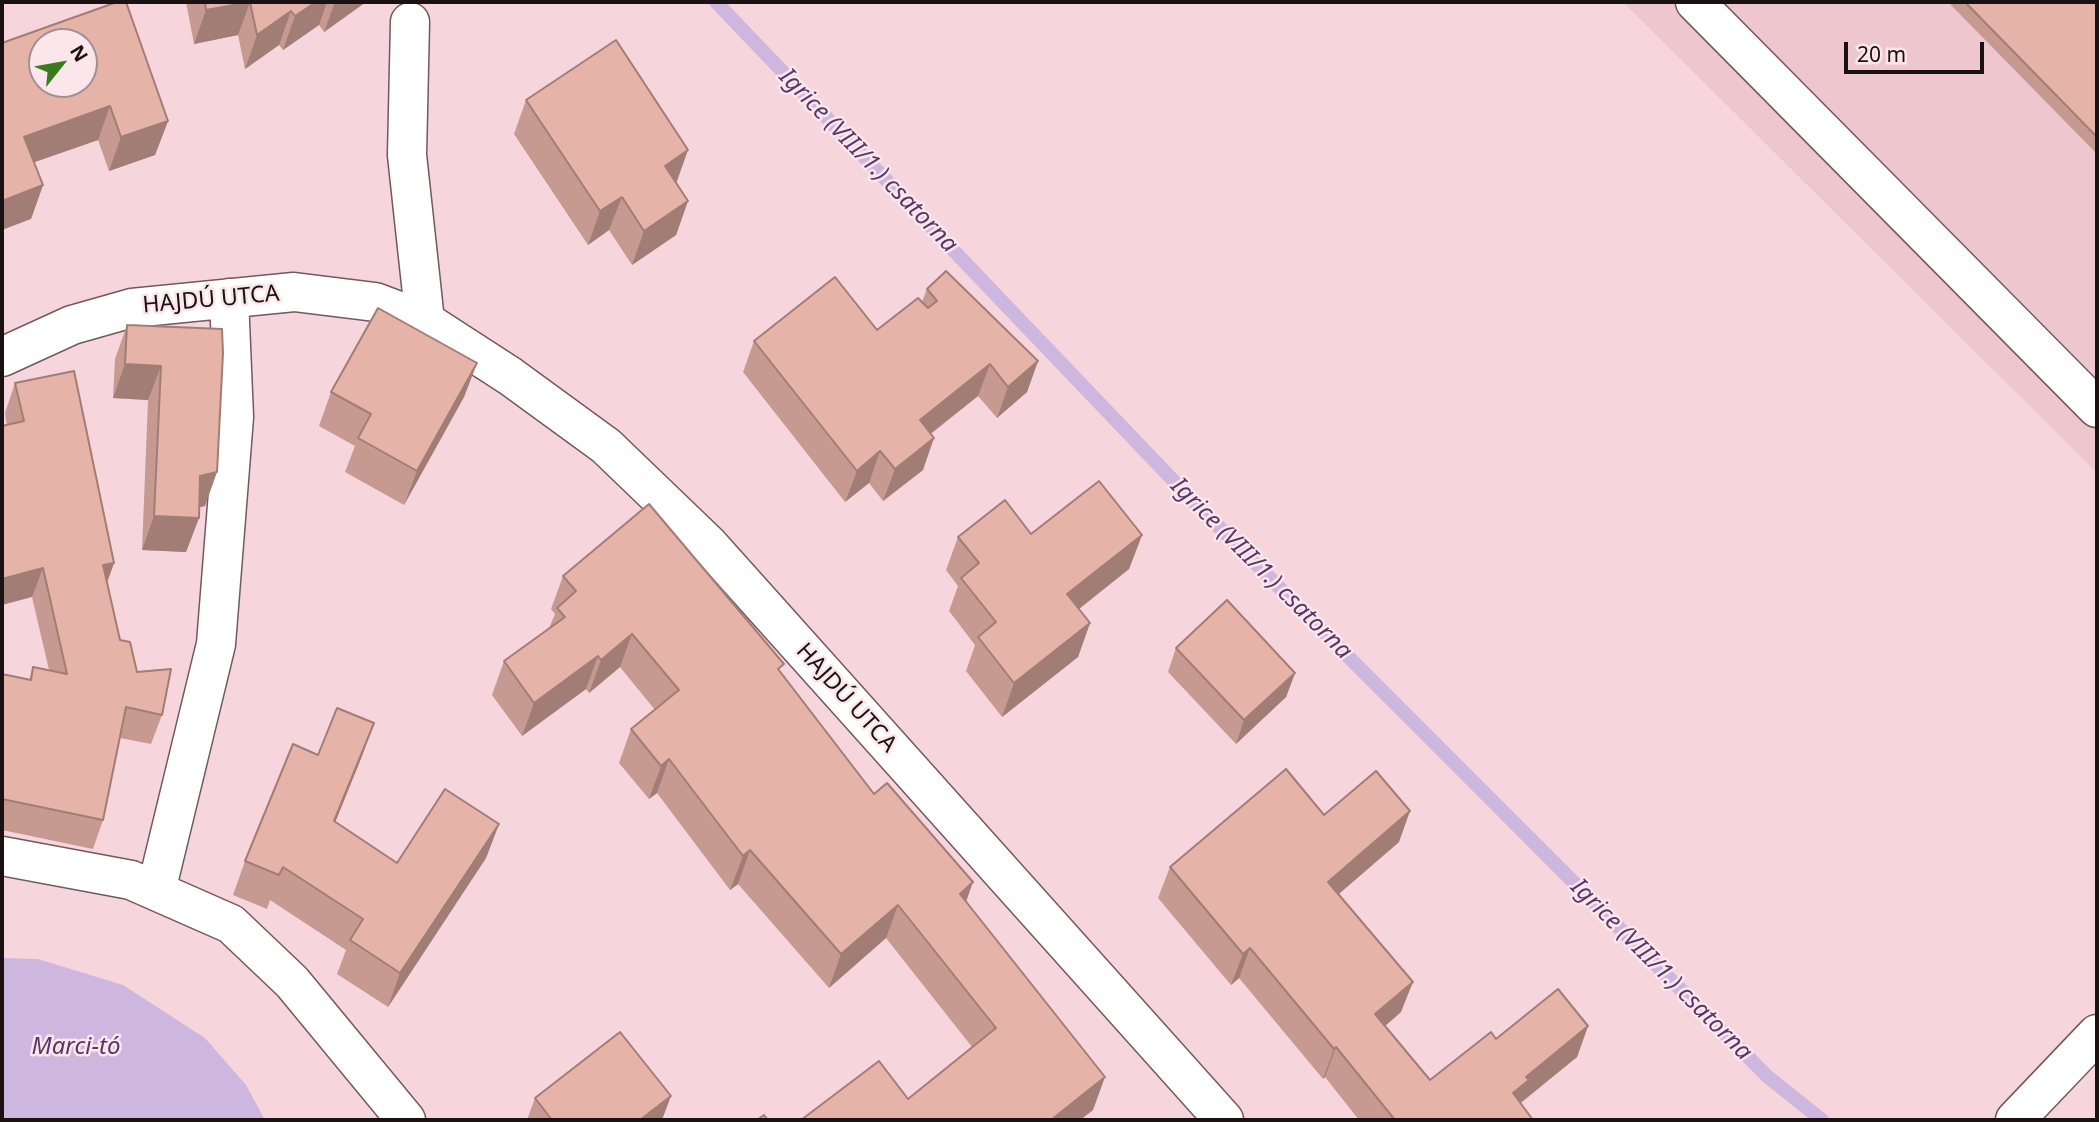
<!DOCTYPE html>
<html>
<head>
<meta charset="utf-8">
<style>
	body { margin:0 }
	#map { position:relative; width:2099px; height:1122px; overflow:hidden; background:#f6d6dc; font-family:"Noto Sans",sans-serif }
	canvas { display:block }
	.frame { position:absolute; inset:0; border:4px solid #1b1012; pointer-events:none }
	.north { position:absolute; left:28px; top:28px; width:70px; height:70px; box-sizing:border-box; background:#fbe7eb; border:2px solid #a19194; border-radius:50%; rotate:59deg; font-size:19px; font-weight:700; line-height:28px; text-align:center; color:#1b1012 }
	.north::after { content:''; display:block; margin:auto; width:24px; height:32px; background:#3a7c1d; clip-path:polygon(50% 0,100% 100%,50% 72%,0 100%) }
	.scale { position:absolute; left:1844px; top:42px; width:140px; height:32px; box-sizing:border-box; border:4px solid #1b1012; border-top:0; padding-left:9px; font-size:21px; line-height:24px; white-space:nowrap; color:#1b1012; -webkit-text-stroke:5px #fbe7eb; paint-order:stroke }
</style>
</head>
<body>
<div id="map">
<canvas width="2099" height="1122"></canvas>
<div class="frame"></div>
<div class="north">N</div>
<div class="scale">20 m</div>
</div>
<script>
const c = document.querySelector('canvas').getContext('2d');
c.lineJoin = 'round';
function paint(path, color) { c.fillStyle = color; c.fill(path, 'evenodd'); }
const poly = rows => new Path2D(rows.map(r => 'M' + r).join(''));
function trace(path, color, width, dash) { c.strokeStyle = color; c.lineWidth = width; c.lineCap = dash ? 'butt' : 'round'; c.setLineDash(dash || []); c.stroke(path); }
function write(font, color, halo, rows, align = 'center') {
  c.font = font + ' "Noto Sans",sans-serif'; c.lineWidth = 5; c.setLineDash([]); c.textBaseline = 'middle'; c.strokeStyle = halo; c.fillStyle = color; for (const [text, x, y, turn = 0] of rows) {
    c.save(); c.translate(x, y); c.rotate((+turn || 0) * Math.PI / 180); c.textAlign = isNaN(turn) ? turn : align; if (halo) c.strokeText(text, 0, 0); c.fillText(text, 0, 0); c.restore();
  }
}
paint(poly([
	[1623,2,2097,2,2097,473]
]), '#eec6ce');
paint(poly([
	[2,958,38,959,123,985,205,1038,246,1085,265,1120,2,1120]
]), '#ceb7de');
trace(poly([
	[716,2,1191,499,1768,1077,1822,1120]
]), '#ceb7de', 14);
const minor = poly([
	[1695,2,2097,408],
	[410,22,407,155,425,321],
	[2,357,72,325,132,308,294,292,375,302,425,321,510,376,606,446,708,544,1224,1120],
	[2,856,131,880,231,924,292,982,406,1120],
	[156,891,216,644,234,417,229,298],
	[2015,1120,2097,1034]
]);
trace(minor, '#73585d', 41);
trace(minor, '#fff', 38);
paint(poly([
	[186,2,366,2,324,32,319,25,283,50,279,45,245,69,238,35,194,44],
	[1948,2,2097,2,2097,154],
	[2,43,168,121,155,155,109,171,98,140,34,162,43,185,31,219],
	[526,100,676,183,688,201,676,235,632,265,609,230,588,245,514,134],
	[927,289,1038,361,1027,392,997,418,978,396,931,434,923,470,883,501,869,483,845,502,743,372,754,341,877,330,922,302],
	[127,325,222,329,205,506,199,507,199,518,186,552,142,550,148,400,113,398,115,359],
	[477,363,464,397,404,505,345,472,355,446,319,426,331,392],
	[15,383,114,563,107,583,120,640,162,715,151,744,120,738,103,820,93,849,2,830,2,674,29,680,33,667,49,670,32,597,5,413],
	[1031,534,1142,535,1129,569,1079,609,1090,623,1078,657,1002,717,966,671,975,645,949,611,958,586,946,570,958,537],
	[563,576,781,672,874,794,966,902,1093,1110,1080,1120,801,1120,908,1099,972,1047,886,938,829,988,738,884,730,890,657,793,649,799,619,763,631,729,655,710,620,667,589,693,586,689,522,736,492,695,504,661,549,628,555,614,551,609],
	[1176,648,1295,673,1286,697,1236,744,1168,672],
	[374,723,362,756,335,822,397,863,499,824,486,858,388,1007,337,974,346,950,270,900,267,909,233,895,245,861,318,755],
	[1399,842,1338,894,1401,1012,1385,1026,1430,1080,1496,1039,1588,1026,1577,1057,1521,1103,1533,1120,1359,1120,1325,1077,1323,1079,1239,978,1231,985,1158,898,1170,867],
	[535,1098,662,1120,527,1120]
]), '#c69a91');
paint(poly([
	[250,2,238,35,194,44,206,10],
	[316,2,327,2,319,25,283,50,295,16],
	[335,2,366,2,324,32],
	[291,11,279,45,245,69,257,35],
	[110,106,98,140,12,170,24,137],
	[168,121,155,155,109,171,121,137],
	[688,150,676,184,665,166],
	[43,185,31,219,2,230,2,201],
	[622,197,609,230,588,245,600,211],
	[688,201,676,235,632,265,644,231],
	[1038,361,1027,392,997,418,1008,387],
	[477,363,464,397,404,505,417,471],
	[125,364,161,366,148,400,113,398],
	[990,364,978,396,908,451,920,420],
	[934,438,923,470,883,501,895,469],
	[880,451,869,483,845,502,857,471],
	[217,472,205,506,188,510,200,476],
	[154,516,199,518,186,552,142,550],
	[1142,535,1129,569,1055,628,1067,594],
	[114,563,103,593,103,565],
	[43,568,32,597,2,605,2,579],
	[1090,623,1078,657,1002,717,1014,683],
	[632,634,620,667,589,693,601,660],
	[598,656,586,689,522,736,534,703],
	[1295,673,1286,697,1236,744,1244,720],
	[374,723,362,756,322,855,334,821],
	[669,759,657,793,649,799,661,766],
	[1410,811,1399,842,1317,913,1328,882],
	[499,824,486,858,388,1007,400,973],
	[750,850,738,884,730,890,743,856],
	[973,882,961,916,960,894],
	[898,905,886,938,829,988,841,954],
	[1250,948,1239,978,1231,985,1243,954],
	[1413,982,1401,1012,1364,1044,1375,1014],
	[1588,1026,1577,1057,1520,1103,1513,1093,1526,1077],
	[1336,1047,1325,1077,1323,1079,1334,1049],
	[1105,1077,1093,1110,1080,1120,1051,1120],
	[671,1096,662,1120,640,1120]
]), '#a17d76');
const building = poly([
	[117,2,126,2,168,121,121,137,110,106,24,137,43,185,2,201,2,43,117,2],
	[42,42,84,42,84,84,42,84,42,42],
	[205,2,250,2,206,10,205,2],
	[250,2,316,2,295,16,291,11,257,35,250,2],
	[1965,2,2097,2,2097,137,1965,2],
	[616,40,688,150,665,166,688,201,644,231,622,197,600,211,526,100,616,40],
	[946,271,1038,361,1008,387,990,364,920,420,934,438,895,469,880,451,857,471,754,341,835,277,877,330,918,298,928,308,937,301,927,289,946,271],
	[378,308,477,363,417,471,358,438,371,414,331,392,378,308],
	[127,325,222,329,223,353,217,472,200,476,199,518,154,516,161,366,125,364,127,325],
	[74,371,114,563,103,565,120,640,130,642,137,672,171,669,162,715,126,707,103,820,2,799,2,674,31,680,33,667,67,674,43,568,2,579,2,426,24,421,15,383,74,371],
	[1099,481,1142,535,1067,594,1090,623,1014,683,978,637,996,622,961,578,979,563,958,537,1005,500,1031,534,1099,481],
	[649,504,784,664,778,669,874,794,887,783,973,882,960,894,1105,1077,1051,1120,801,1120,879,1061,908,1099,996,1028,898,905,841,954,750,850,743,856,669,759,661,766,631,729,679,690,632,634,601,660,598,656,534,703,504,661,565,617,557,608,576,591,563,576,649,504],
	[1227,600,1295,673,1244,720,1176,648,1227,600],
	[337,708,374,723,334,821,397,863,445,789,499,824,400,973,350,940,363,919,283,867,279,875,245,861,293,744,318,755,337,708],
	[1286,769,1324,815,1376,771,1410,811,1328,882,1413,982,1375,1014,1430,1080,1491,1032,1496,1039,1558,989,1588,1026,1526,1077,1529,1080,1513,1093,1533,1120,1395,1120,1336,1047,1334,1049,1250,948,1243,954,1170,867,1286,769],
	[620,1032,671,1096,640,1120,552,1120,535,1098,620,1032],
	[764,1115,768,1120,757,1120,764,1115]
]);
paint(building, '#e6b3a9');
trace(building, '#a17d76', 2);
write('23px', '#1b1012', '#fbe7eb', [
	["HAJDÚ UTCA",211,300,-5],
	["HAJDÚ UTCA",846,698,48]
]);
write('italic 24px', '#57376a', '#fbe7eb', [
	["Igrice (VIII/1.) csatorna",868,161,46],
	["Igrice (VIII/1.) csatorna",1261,569,45],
	["Igrice (VIII/1.) csatorna",1661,970,45],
	["Marci-tó",76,1047]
]);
</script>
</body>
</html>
